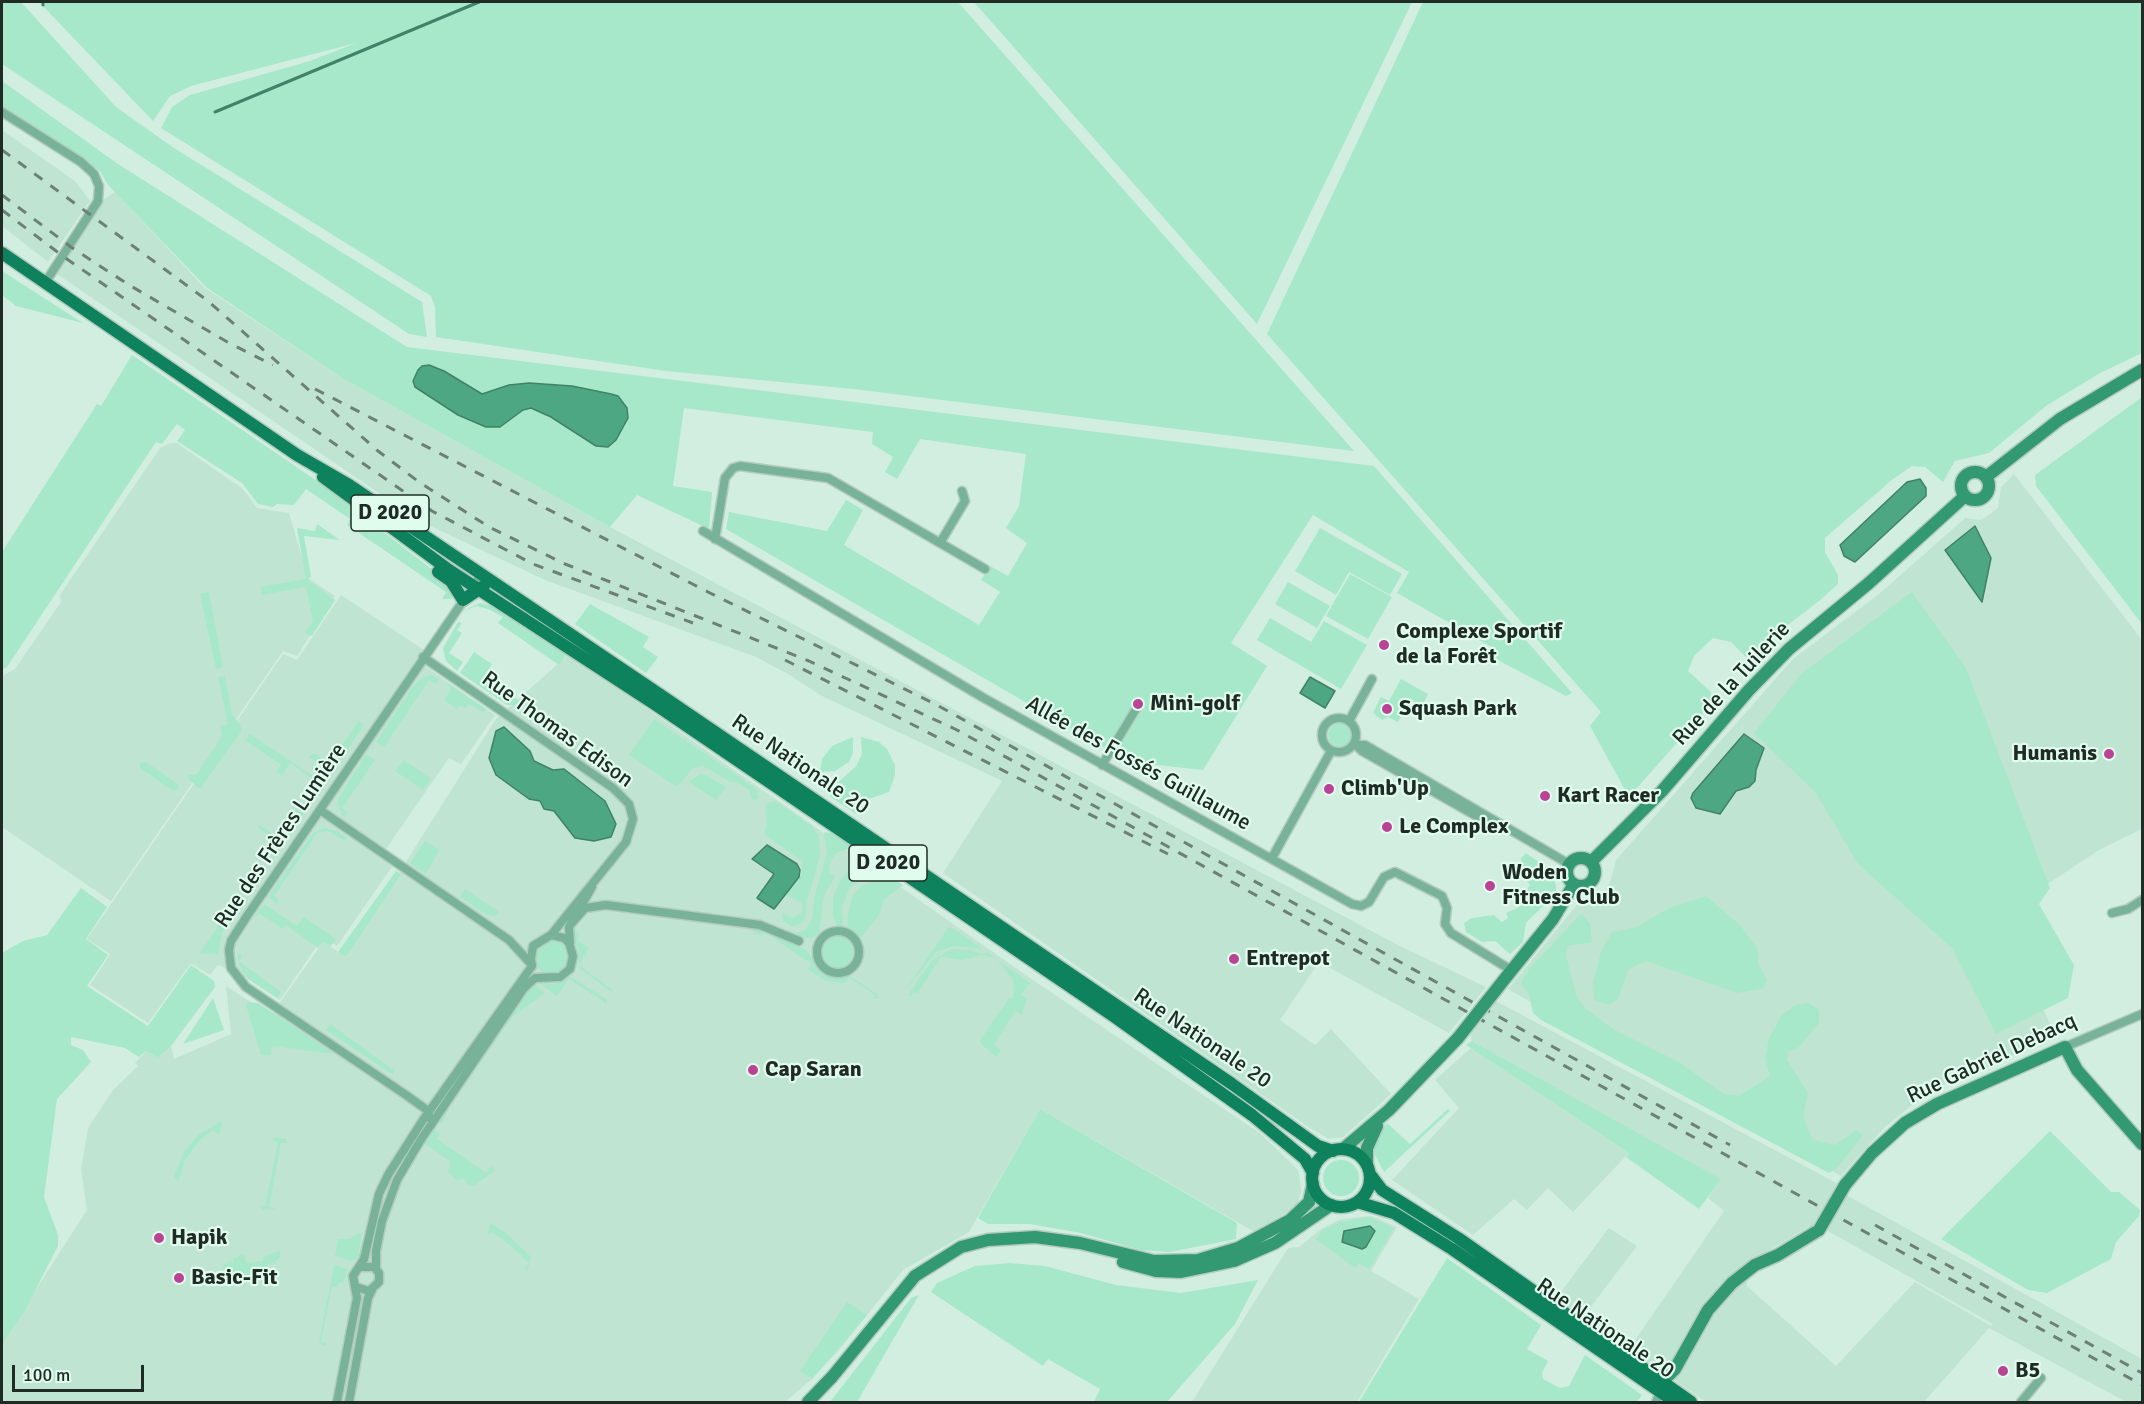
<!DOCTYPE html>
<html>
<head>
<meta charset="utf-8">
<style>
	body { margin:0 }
	#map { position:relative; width:2144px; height:1404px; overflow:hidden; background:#d2eee0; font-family:Signika,sans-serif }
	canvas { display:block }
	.frame { position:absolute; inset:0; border:3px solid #202b25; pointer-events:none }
	.scale { position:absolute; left:12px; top:1365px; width:132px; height:27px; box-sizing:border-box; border:3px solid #202b25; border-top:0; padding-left:8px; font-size:18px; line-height:21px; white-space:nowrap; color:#202b25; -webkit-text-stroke:4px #dffced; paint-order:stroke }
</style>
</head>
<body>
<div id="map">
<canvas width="2144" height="1404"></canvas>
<div class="frame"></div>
<div class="scale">100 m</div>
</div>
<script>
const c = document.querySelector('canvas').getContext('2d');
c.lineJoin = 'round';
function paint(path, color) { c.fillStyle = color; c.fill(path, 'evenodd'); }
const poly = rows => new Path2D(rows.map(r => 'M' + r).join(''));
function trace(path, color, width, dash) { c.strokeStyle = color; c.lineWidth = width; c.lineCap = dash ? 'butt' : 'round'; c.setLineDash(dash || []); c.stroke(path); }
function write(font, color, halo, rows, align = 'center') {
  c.font = font + ' Signika,sans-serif'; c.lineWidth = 4.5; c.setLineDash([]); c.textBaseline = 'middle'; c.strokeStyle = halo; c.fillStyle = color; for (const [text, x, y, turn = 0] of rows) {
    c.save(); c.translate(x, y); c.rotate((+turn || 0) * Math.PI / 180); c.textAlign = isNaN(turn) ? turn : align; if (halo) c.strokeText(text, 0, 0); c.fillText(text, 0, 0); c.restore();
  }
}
paint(poly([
	[2,130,75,181,90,201,48,262,2,226],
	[115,192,205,288,344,379,610,527,1398,945,1486,987,1449,1033,1319,962,1280,1020,1315,1045,1331,1029,1391,1094,1343,1137,1329,1139,1307,1126,943,873,1002,781,822,696,788,674,756,657,545,580,420,521,57,274,62,260,103,200],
	[170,443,177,443,243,489,257,508,289,513,308,578,335,596,297,656,283,651,111,901,2,827,2,676,15,669,61,602,60,595,160,448],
	[2014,474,2142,640,2142,829,2099,850,2001,915,2055,1035,1980,1071,1933,1088,1884,1128,1841,1176,1508,989,1580,901,1602,895,1610,883,1616,860,1793,659,1879,594,1965,518,1981,520,1998,508,2001,487],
	[341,595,433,656,426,667,495,715,461,764,449,758,381,856,394,864,337,946,323,937,280,1000,246,977,218,965,210,975,191,963,148,1023,90,985,110,954,87,939,283,654,297,660],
	[569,654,1030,978,1261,1134,1299,1171,1301,1193,1297,1205,1256,1233,1040,1109,969,1232,903,1270,840,1349,812,1379,785,1402,2,1402,2,1342,87,1210,81,1168,88,1128,113,1090,138,1066,135,1063,146,1051,158,1058,171,1046,174,1059,231,1034,226,986,271,1015,323,942,346,957,496,719],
	[1496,1001,1842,1186,1846,1183,1848,1196,2142,1359,2142,1402,2126,1402,1989,1328,1924,1402,1706,1402,1629,1349,1724,1211,1708,1198,1720,1179,1472,1041,1470,1033],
	[1819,1226,1826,1230,1993,1324,1991,1326,1915,1282,1836,1366,1747,1286,1744,1265,1807,1228,1812,1230],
	[1471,1048,1629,1153,1573,1212,1548,1188,1527,1210,1514,1199,1473,1235,1392,1180,1459,1108,1435,1080],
	[1371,1216,1397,1227,1371,1271,1419,1299,1357,1402,1192,1402,1288,1248,1299,1247,1321,1229,1341,1219],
	[1609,1228,1637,1246,1583,1317,1557,1297]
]), '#c0e4d2');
paint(poly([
	[2,2,21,2,116,107,174,148,422,302,427,337,409,334,2,64],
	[39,2,958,2,1354,451,853,389,666,371,436,337,435,307,431,296,161,128,172,107,190,95,310,61,356,43,191,86,170,96,153,121],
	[974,2,1412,2,1257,324],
	[1423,2,2142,2,2142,353,2100,373,2046,406,1989,453,1955,461,1943,482,1925,467,1912,466,1893,479,1825,538,1825,552,1838,575,1838,584,1819,601,1746,657,1731,642,1713,638,1694,656,1688,671,1711,692,1712,703,1629,797,1590,726,1601,712,1267,334],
	[2,81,118,164,407,347,1374,466,1572,693,1566,696,1494,658,1497,650,1397,593,1409,572,1313,515,1231,643,1267,666,1203,770,1129,762,726,529,729,512,827,531,846,500,863,510,844,545,979,625,1000,592,981,580,990,566,1008,576,1027,543,1006,528,1019,506,1026,454,920,439,897,479,885,472,893,457,872,444,873,432,684,408,673,486,712,492,709,529,637,495,610,527,344,379,207,288,108,185,100,171,2,108],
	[2,271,83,323,16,306,2,295],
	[132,355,320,483,442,577,451,591,452,599,442,599,446,592,347,525,350,519,306,489,294,505,277,504,273,507,258,504,242,483,177,441,185,430,177,424,162,444,156,442,7,667,2,670,2,552,97,404,101,406],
	[2142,397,2142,624,2036,486,2035,475],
	[317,524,340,540,304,536,311,577,307,579,335,600,312,636,305,633,313,621,306,587,262,595,260,587,306,579,297,528,315,531],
	[1320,528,1402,574,1390,595,1349,572,1336,595,1295,571],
	[1350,574,1392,597,1368,639,1326,616],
	[1288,582,1330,606,1317,628,1275,604],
	[209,592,223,667,216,669,200,594],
	[1912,592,1966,668,2050,888,2039,904,2074,965,2068,998,1996,1034,1952,948,1858,864,1816,793,1754,733,1802,673],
	[480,603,496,607,567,654,559,665,498,623,503,617,490,610,477,606,461,612],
	[590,604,649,637,643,647,658,657,646,673,575,624],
	[1270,618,1311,642,1324,621,1367,645,1341,689,1257,640],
	[458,622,462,623,457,630,462,633,449,653,463,662,457,671,446,661,443,648],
	[474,652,492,664,484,677,520,701,515,705,507,705,460,673],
	[431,675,439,679,436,684,429,680,384,747,376,742,413,686,421,679],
	[225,676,232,714,241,726,241,732,200,789,189,780,188,775,196,775,222,736,220,726,228,724,218,677],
	[1401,679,1428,694,1422,706,1410,699,1398,722,1388,717,1382,720,1373,713,1381,697,1389,701],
	[447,683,486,709,485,711,483,712,469,704,466,708,459,706,457,709,444,700,451,689],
	[654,719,757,789,758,799,752,800,749,790,737,782,731,782,703,766,693,768,677,787,629,755],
	[359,721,364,725,335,768,324,767,309,757,313,753,330,763],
	'1328 735a12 12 0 1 1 24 0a12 12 0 1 1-24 0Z',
	[250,734,319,780,321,787,311,801,305,796,314,780,290,763,282,775,276,772,281,765,245,740],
	[853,737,853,753,849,762,835,771,820,772,822,759,832,746],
	[861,737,879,742,887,749,895,765,895,775,889,792,866,800,860,814,856,814,831,797,829,791,856,766,862,754],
	[366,754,375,760,342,808,348,813,344,818,338,806,338,799],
	[404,760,431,779,423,790,395,771],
	[146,762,179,785,178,789,173,791,140,768,140,763],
	[700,774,706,775,726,787,716,800,689,782],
	[775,801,811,825,819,836,820,857,807,901,805,919,798,925,792,926,783,920,782,913,792,918,802,912,802,903,786,895,802,873,802,861,764,834,767,823,765,808,768,803],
	[300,803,307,808,283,843,258,828,260,825,277,837],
	[324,828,337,831,347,838,345,841,328,831,317,833,274,896,279,900,277,904,268,897,313,833],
	[824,832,831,833,854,847,837,852,830,862,829,873,835,876,824,896,819,933,812,938,804,938,795,933,805,930,812,919,815,895,827,853],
	[425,841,439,850,426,874,410,863],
	[861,853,888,870,865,875,849,889,842,908,843,926,837,926,833,916,833,898,838,885],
	[1526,853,1550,870,1556,886,1556,893,1526,923,1523,942,1510,954,1495,941,1482,942,1466,932,1464,923,1472,918,1494,915,1502,922,1508,918,1506,913,1519,907,1520,899,1530,885,1525,879,1522,865,1521,858],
	[396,871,401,874,346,957,338,952],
	[884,877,893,879,903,885,884,899,880,913,860,939,849,928,847,918,853,895,861,886],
	[81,888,107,907,86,939,108,955,87,986,148,1026,191,965,214,981,215,987,171,1046,158,1058,146,1051,139,1057,125,1048,71,1037,71,1045,83,1050,91,1062,57,1099,44,1197,58,1235,58,1246,24,1312,2,1344,2,953,23,941,47,935],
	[465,889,499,912,496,916,487,915,460,897],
	[1706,896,1739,924,1757,948,1759,965,1767,979,1763,989,1737,993,1646,961,1628,970,1618,999,1609,1005,1594,1000,1593,983,1601,952,1612,932,1637,927,1669,908],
	[264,904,297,926,304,917,336,939,330,947,323,942,318,948,286,925,283,929,260,914,254,917],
	[1581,914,1590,923,1592,942,1568,946,1566,956,1577,998,1585,1008,1613,1029,1679,1062,1724,1094,1739,1096,1770,1076,1765,1058,1769,1038,1782,1015,1795,1005,1809,1003,1819,1010,1819,1023,1799,1047,1788,1052,1787,1060,1808,1093,1803,1117,1813,1140,1835,1145,1856,1130,1863,1135,1837,1168,1829,1173,1541,1020,1533,1013,1529,995,1521,983,1528,970],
	[228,919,230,921,222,933,218,955,200,953,221,922,224,924],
	[576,924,575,930,580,934,577,940,589,948,579,965,614,991,610,991,579,968,578,951,572,934],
	[948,928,952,928,983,949,955,946,936,952,904,991],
	[749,929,763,930,807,950,822,973,833,978,850,976,877,994,879,998,873,999,875,995,850,978,843,983,826,981,808,969,811,964,809,962,764,932,761,936],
	'821 952a16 16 0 1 1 32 0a16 16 0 1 1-32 0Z',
	'534 957a17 17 0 1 1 34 0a17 17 0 1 1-34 0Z',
	[952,949,970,950,981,954,987,952,1030,983,1021,995,1027,999,1022,1015,1015,1011,994,1045,1001,1050,996,1057,979,1042,1009,998,1012,999,1014,992,1013,980,997,959,984,955,962,960,941,957,917,994,914,992,911,995,913,997,908,995,932,960],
	[237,951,242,957,239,961,281,992,277,998,248,979,240,967],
	[571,977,606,999,607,1003,604,1008,606,1003,569,979,557,996,537,982,552,984],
	[533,983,545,993,513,1016,449,1108,442,1124,438,1120],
	[213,998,224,1030,183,1044],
	[249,1002,258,1003,335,1054,272,1046,271,1055,261,1055,246,1005],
	[330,1024,391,1068,395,1070,392,1074,326,1030],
	[1472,1041,1721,1179,1699,1209,1626,1157,1629,1153,1466,1045],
	[1040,1109,1237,1223,1236,1239,1170,1252,1140,1250,1081,1233,1030,1224,988,1224,978,1218],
	[1448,1109,1450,1111,1384,1172,1375,1155,1374,1146,1387,1123,1410,1144],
	[223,1120,219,1135,213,1130,201,1139,185,1160,178,1182,174,1176,184,1152,198,1135],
	[432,1128,440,1134,437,1139,486,1173,491,1166,495,1171,473,1186,467,1184,463,1178,457,1181,447,1171,450,1168,450,1161,422,1142],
	[2050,1131,2111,1192,2119,1192,2140,1210,2139,1216,2116,1242,2111,1259,2047,1293,2028,1290,1941,1239],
	[276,1137,286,1139,287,1143,281,1143,269,1207,276,1209,263,1210,260,1206,265,1207,278,1142,272,1140],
	'1323 1178a18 18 0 1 1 36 0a18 18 0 1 1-36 0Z',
	[1369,1217,1394,1228,1369,1269,1359,1263,1355,1268,1316,1239,1321,1231,1340,1222],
	[490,1223,506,1233,531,1257,527,1272,524,1269,529,1263,509,1244,492,1232,487,1237],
	[362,1232,359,1251,361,1257,351,1261,335,1256,338,1239,349,1239],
	[280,1250,280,1257,275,1261,278,1267,273,1262,243,1279,246,1285,242,1286,234,1282,222,1267,231,1260,233,1264,233,1259,244,1254,246,1263,263,1261,263,1257],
	[1447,1258,1541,1325,1527,1349,1548,1361,1542,1373,1543,1379,1560,1388,1569,1386,1585,1355,1642,1395,1637,1402,1359,1402],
	[1010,1263,1045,1266,1116,1285,1181,1293,1258,1280,1235,1324,1167,1402,1094,1402,1100,1389,1048,1359,1043,1366,931,1292,937,1283,975,1266],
	[334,1265,348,1269,344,1282,339,1283,337,1287,332,1287,321,1342,327,1343,324,1346,319,1343],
	[919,1295,857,1402,830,1402,911,1298],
	[847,1302,867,1315,812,1379,800,1371]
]), '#a7e8ca');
const water = poly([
	[429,365,444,371,482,394,509,385,529,383,572,386,611,394,618,396,627,408,628,418,616,440,608,447,596,446,551,417,531,408,523,410,500,427,486,427,458,415,415,387,413,381,418,370,422,366,429,365],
	[1920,479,1926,488,1926,496,1855,562,1844,556,1840,545,1907,482,1920,479],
	[1975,526,1991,558,1982,602,1945,550,1975,526],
	[1310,677,1335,691,1325,708,1300,693,1310,677],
	[504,727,530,751,534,761,553,770,564,769,605,801,616,824,611,837,594,841,575,838,554,811,544,809,540,801,529,799,496,775,489,758,496,731,504,727],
	[1744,734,1764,748,1756,770,1755,781,1749,787,1736,791,1720,814,1696,808,1691,798,1693,793,1744,734],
	[767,845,797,864,800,870,799,877,774,909,757,898,774,874,752,859,767,845],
	[1370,1226,1375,1231,1366,1247,1362,1249,1342,1242,1344,1231,1370,1226]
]);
paint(water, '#4ea783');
trace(water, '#408267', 1.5);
trace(poly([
	[43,2,43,5],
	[215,112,479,2]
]), '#408267', 3);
const street = poly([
	[2,112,81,162,94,174,99,186,98,201,45,283],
	[703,531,982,697,1352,904,1361,906,1369,902,1384,877,1395,872,1442,896,1447,908,1445,924,1451,933,1511,970],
	[715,539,725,478,733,468,740,466,828,478,985,569],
	[940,543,965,501,962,491],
	[423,657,613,788,629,804,633,819,626,842,551,935],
	'1322 735a17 17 0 1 1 34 0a17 17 0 1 1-34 0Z',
	[1349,721,1372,679],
	[1355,744,1362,751,1494,826,1499,824],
	[1358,745,1365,745,1569,864],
	[1102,765,1136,709],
	[320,810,509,940,532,965],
	[1272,858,1331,751],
	[2112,913,2128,909,2142,900],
	[571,924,585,908,606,905,760,925,799,941],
	'817 952a21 21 0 1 1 42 0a21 21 0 1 1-42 0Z',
	[570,943,569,927,592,887],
	[2065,1047,2142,1014],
	[430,1118,427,1110,406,1095,246,987,231,968,229,950,231,941,247,916,481,575],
	[356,1287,369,1291,379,1282,379,1273,374,1267,360,1267],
	[337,1402,357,1298,353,1276,364,1259,379,1194,388,1175,423,1120,532,966,531,959,533,946,551,935,564,938,569,943,573,956,570,969,560,977,535,978,524,988,420,1141,397,1180,382,1221,376,1251,376,1269],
	[349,1402,368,1298,372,1290],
	[1656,1402,1660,1392],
	[2021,1402,2041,1378]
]);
const secondary = poly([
	'1961 486a14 14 0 1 1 28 0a14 14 0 1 1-28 0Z',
	[1986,477,2060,419,2142,370],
	'1567 872a14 14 0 1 1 28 0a14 14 0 1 1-28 0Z',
	[1591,862,1662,791,1749,690,1789,649,1869,583,1965,496],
	[1507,976,1553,919,1574,884],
	[1343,1149,1389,1110,1458,1038],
	[1367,1165,1367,1148,1377,1126],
	[1845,1185,1872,1153,1905,1123,1937,1104,2065,1047,2077,1070,2142,1144],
	[1123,1262,1156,1271,1181,1272,1234,1261,1275,1243,1331,1205],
	[1657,1380,1667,1377,1675,1369,1708,1310,1732,1283,1755,1265,1778,1255,1819,1230],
	[808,1402,832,1377,915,1276,961,1247,988,1240,1035,1237,1080,1243,1154,1261,1198,1260,1238,1248,1290,1220,1309,1202,1313,1184]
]);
const primary = poly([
	[2,253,297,455,349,485,659,694,1232,1084,1318,1146,1333,1151],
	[323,477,449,570,656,705,1115,1017,1252,1115,1305,1159,1313,1173],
	[438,572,451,581,463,600,484,586],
	'1312 1178a29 29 0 1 1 58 0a29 29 0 1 1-58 0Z',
	[1370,1174,1382,1190,1458,1238,1691,1402],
	[1357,1202,1394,1213,1452,1249,1675,1402]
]);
trace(street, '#b2cbbe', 11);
trace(secondary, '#b2cbbe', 15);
trace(primary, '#b2cbbe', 15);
trace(street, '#78b399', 8);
trace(secondary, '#339973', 12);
trace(primary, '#0d825d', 12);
trace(poly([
	[2,150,208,301,378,451,419,482,489,527,565,564,809,661,957,730,2142,1385],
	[2,195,71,247,129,285,229,343,273,365],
	[2,210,64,257,432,511,533,564,693,623],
	[315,389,710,593,935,704,1730,1145],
	[785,660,1168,854],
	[1875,1225,2142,1373]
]), '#6d8076', 3, [10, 10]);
const secondaryBridge = poly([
	[1458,1038,1507,976],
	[1819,1230,1845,1185]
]);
trace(secondaryBridge, '#b2cbbe', 15, []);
trace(secondaryBridge, '#339973', 12);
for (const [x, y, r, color] of [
	[1384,645,6,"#bb4396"],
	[1138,704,6,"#bb4396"],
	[1387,709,6,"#bb4396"],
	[2109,754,6,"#bb4396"],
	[1329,789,6,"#bb4396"],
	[1545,796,6,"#bb4396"],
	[1387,827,6,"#bb4396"],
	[1490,886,6,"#bb4396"],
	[1234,959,6,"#bb4396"],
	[753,1070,6,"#bb4396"],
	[159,1238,6,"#bb4396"],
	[179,1278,6,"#bb4396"],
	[2003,1371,6,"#bb4396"]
]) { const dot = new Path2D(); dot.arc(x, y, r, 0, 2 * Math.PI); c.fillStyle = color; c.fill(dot); trace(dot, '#dffced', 2); }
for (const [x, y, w] of [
	[390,513,78],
	[888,863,78]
]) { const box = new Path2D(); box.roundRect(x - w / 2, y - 18, w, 36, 4.5); c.fillStyle = '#dffced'; c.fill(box); trace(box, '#202b25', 1.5); }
write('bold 21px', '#202b25', null, [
	["D 2020",390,513],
	["D 2020",888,863]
]);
write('bold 22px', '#202b25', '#dffced', [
	["Complexe Sportif",1396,632],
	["de la Forêt",1396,657],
	["Mini-golf",1150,704],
	["Squash Park",1399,709],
	["Humanis",2097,754,"right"],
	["Climb'Up",1341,789],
	["Kart Racer",1557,796],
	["Le Complex",1399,827],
	["Woden",1502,873],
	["Fitness Club",1502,898],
	["Entrepot",1246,959],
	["Cap Saran",765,1070],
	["Hapik",171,1238],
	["Basic-Fit",191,1278],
	["B5",2015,1371]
], 'left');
write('22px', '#202b25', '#dffced', [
	["Rue de la Tuilerie",1732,684,-47],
	["Rue Thomas Edison",557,730,36],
	["Allée des Fossés Guillaume",1138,764,29],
	["Rue Nationale 20",800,765,34],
	["Rue des Frères Lumière",281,836,-56],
	["Rue Nationale 20",1202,1039,34],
	["Rue Gabriel Debacq",1992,1059,-25],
	["Rue Nationale 20",1605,1329,34]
]);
</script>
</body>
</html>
